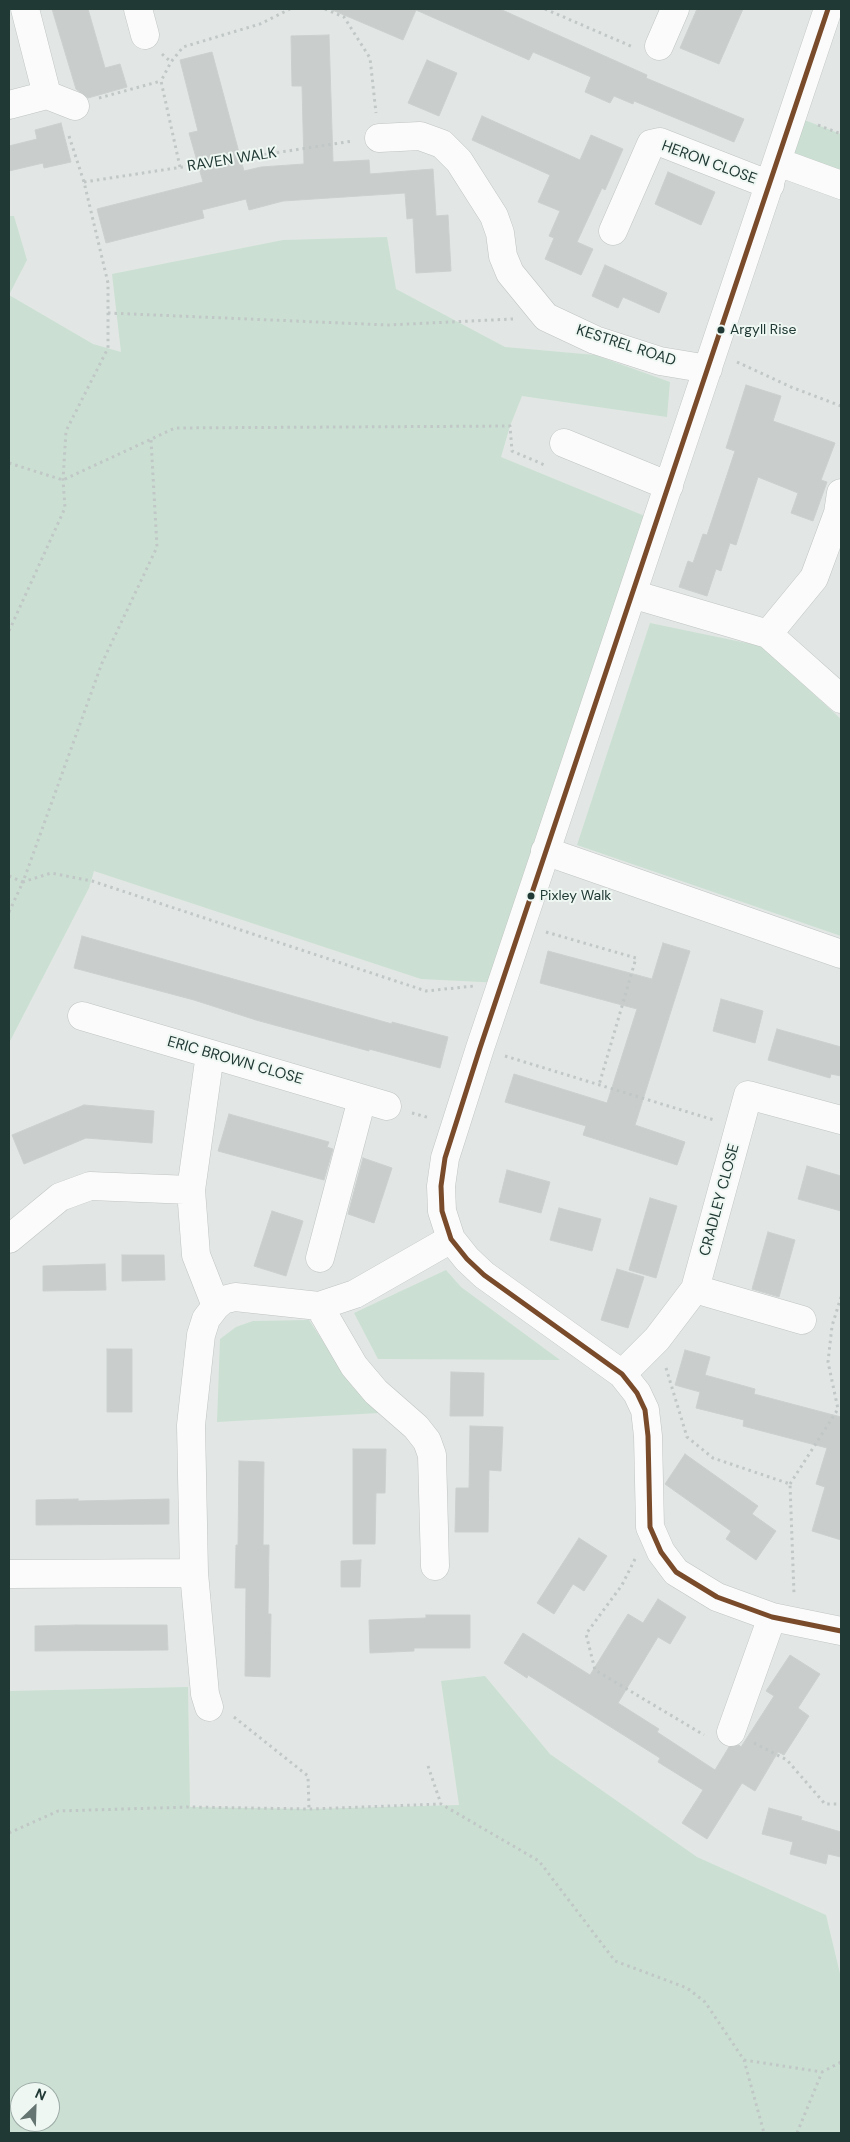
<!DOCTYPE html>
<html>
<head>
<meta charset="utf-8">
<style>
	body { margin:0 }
	#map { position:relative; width:850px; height:2142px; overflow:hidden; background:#e2e7e5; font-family:"DM Sans",sans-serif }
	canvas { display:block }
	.frame { position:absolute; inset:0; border:10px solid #213934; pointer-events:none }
	.north { position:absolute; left:10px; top:2082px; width:50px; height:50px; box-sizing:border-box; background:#eff7f3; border:1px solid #9daba7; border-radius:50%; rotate:24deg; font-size:14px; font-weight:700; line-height:20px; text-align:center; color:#213934 }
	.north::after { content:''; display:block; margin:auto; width:18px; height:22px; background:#657672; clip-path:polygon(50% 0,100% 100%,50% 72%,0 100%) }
</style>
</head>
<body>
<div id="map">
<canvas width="850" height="2142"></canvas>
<div class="frame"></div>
<div class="north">N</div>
</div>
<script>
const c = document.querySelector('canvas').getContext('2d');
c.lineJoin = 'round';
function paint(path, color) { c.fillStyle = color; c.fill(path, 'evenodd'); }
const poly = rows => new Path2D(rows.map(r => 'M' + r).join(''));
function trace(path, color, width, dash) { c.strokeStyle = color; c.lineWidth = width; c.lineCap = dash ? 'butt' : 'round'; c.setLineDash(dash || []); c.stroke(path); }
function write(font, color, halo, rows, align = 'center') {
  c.font = font + ' "DM Sans",sans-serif'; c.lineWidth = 4; c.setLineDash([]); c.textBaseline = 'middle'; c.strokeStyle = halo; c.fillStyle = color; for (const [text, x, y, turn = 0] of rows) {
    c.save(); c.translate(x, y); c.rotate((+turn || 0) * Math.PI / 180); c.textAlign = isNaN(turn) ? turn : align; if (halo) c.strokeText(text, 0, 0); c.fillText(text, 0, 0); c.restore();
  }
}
paint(poly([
	[794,116,841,134,841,185,778,162],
	[9,216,14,216,27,260,9,295,93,344,121,352,112,274,283,240,387,237,396,289,505,347,595,355,670,382,667,417,522,396,510,426,501,457,652,519,502,983,421,979,94,871,89,888,9,1043],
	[650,623,761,646,841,719,841,936,577,845],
	[446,1270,461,1287,560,1360,378,1359,354,1313],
	[309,1320,352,1386,379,1413,217,1422,220,1339,236,1327,253,1321],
	[485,1676,550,1754,697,1857,826,1915,841,1978,841,2133,9,2133,9,1691,188,1687,190,1807,309,1809,459,1805,441,1681],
	[20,2092,50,2092,50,2122,20,2122]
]), '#cbe0d3');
const building = poly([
	[52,9,88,9,105,68,120,64,127,87,88,98,76,89,52,9],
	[330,9,500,9,647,75,646,78,744,119,734,142,634,101,633,104,614,96,610,103,585,92,591,77,533,52,529,60,416,10,403,40,330,9],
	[697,9,743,9,719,64,680,48,697,9],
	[329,35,333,162,369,160,370,174,433,169,436,216,448,215,451,271,416,273,413,218,407,219,405,193,283,201,249,210,246,199,202,210,204,218,106,243,97,209,203,182,189,133,198,131,180,60,212,52,244,171,261,167,304,164,302,86,292,86,291,36,329,35],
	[427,60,457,73,439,116,408,103,427,60],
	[482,116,580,160,591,135,623,149,605,190,602,188,577,242,593,249,581,275,545,259,554,238,549,236,560,211,538,202,550,175,472,140,482,116],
	[61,123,71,162,44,168,43,163,9,171,9,146,37,139,35,130,61,123],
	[668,172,715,192,701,225,655,204,668,172],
	[605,265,667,293,659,313,623,297,618,308,592,296,605,265],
	[746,385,781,396,773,421,835,443,821,480,827,482,813,521,791,513,798,493,758,477,736,545,730,543,721,571,716,569,707,596,679,587,688,561,693,563,703,534,707,535,735,451,726,448,746,385],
	[82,936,392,1024,392,1022,448,1037,440,1068,369,1049,369,1051,256,1020,194,1000,74,968,82,936],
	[663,943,690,951,635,1125,685,1142,677,1165,583,1135,586,1126,505,1102,514,1074,607,1103,637,1009,540,983,548,951,652,979,663,943],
	[721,999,763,1011,755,1043,713,1031,721,999],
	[777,1029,841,1047,841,1076,831,1074,830,1078,768,1060,777,1029],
	[84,1105,154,1111,152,1143,86,1138,24,1164,12,1135,84,1105],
	[229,1114,329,1142,327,1147,333,1149,324,1180,218,1151,229,1114],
	[363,1158,392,1168,374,1223,348,1214,363,1158],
	[807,1166,841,1176,841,1211,798,1199,807,1166],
	[507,1170,550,1182,541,1213,499,1202,507,1170],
	[650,1198,677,1206,656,1278,629,1270,650,1198],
	[559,1208,601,1219,592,1251,550,1240,559,1208],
	[272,1211,303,1221,286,1276,254,1266,272,1211],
	[768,1232,795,1240,779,1297,752,1289,768,1232],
	[122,1255,164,1255,165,1280,122,1281,122,1255],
	[105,1264,106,1290,43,1291,43,1266,105,1264],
	[617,1269,644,1277,628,1328,601,1320,617,1269],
	[107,1349,132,1349,132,1412,107,1412,107,1349],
	[685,1350,710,1357,705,1375,755,1389,754,1394,841,1417,841,1540,812,1531,825,1487,816,1484,827,1448,743,1426,744,1420,696,1408,700,1392,675,1385,685,1350],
	[451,1372,484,1373,483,1416,450,1416,451,1372],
	[470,1426,503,1427,501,1471,489,1470,488,1532,455,1532,456,1488,469,1488,470,1426],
	[353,1449,386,1449,385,1493,376,1493,375,1544,353,1544,353,1449],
	[685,1454,758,1506,752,1514,776,1531,756,1560,726,1539,731,1531,665,1484,685,1454],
	[239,1461,264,1462,263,1545,269,1545,268,1614,271,1614,270,1677,245,1676,246,1588,235,1588,236,1545,238,1545,239,1461],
	[78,1499,78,1501,169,1499,169,1524,36,1525,36,1500,78,1499],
	[579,1538,607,1556,584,1591,573,1584,554,1614,537,1603,579,1538],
	[361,1560,360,1587,341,1587,341,1561,361,1560],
	[658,1599,686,1617,670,1644,658,1637,618,1703,659,1729,657,1732,715,1770,729,1747,739,1745,741,1747,774,1696,766,1691,790,1655,820,1674,798,1708,809,1716,784,1755,778,1752,755,1791,742,1783,707,1839,682,1823,703,1790,658,1762,660,1758,528,1675,527,1678,504,1663,523,1633,590,1675,628,1614,643,1623,658,1599],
	[426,1615,470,1615,470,1648,414,1648,414,1651,370,1653,369,1620,426,1618,426,1615],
	[76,1625,167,1625,168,1650,35,1651,35,1626,76,1625],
	[769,1808,802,1817,801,1820,841,1832,841,1857,828,1854,826,1864,790,1854,793,1842,762,1834,769,1808]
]);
paint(building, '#c9cecc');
trace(building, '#cbd0ce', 1);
const minor = poly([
	[25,9,47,95],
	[138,9,145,35],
	[828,9,480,1048,445,1158,441,1186,442,1211,451,1239,467,1259,484,1275,622,1374,637,1393,645,1410,648,1436,650,1527,661,1552,676,1572,717,1597,772,1617,841,1631],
	[659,46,675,9],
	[9,105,47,95,75,106],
	[379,138,420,136,442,144,459,161,494,216,500,233,503,256,510,273,546,317,595,340,660,361,708,369],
	[778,162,841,185],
	[613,231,651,144,660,142,770,185],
	[564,443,669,486],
	[632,594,768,634,814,578,838,513,841,493],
	[768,634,841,699],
	[545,851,841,954],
	[82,1016,387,1106],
	[210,1054,191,1190,196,1255,216,1306],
	[9,1239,60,1197,90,1186,191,1190],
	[320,1258,362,1099],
	[695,1289,802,1320],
	[319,1306,354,1366,376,1392,416,1427,427,1441,432,1455,435,1566],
	[622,1374,657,1339,695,1289,748,1095,841,1120],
	[194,1573,205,1694,209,1707],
	[9,1574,194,1573,191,1425,201,1335,206,1319,216,1306,223,1300,235,1297,319,1306,355,1294,451,1239],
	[731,1732,772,1617]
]);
trace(minor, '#bfc4c2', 29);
trace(poly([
	[325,9,344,17,370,58,376,113],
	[545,9,633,47],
	[162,54,171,62],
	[99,98,161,81],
	[818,125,841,134],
	[180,167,161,81,171,62,183,47,260,24,290,9],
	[84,182,353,141],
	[108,313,388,325,513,319],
	[737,362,791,387,841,406],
	[9,463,63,480,175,428,510,426,512,451,547,466],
	[9,631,65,508,63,480,66,431,108,348,108,283,84,182,68,133],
	[9,876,23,882,102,663,157,547,151,440],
	[9,912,23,882,51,873,92,881,426,991,474,986],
	[546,932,636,958,599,1085],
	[505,1056,714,1120],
	[412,1113,430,1118],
	[666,1368,687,1437,713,1458,790,1484,794,1594],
	[790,1484,838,1409,828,1362,832,1326,841,1297],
	[635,1559,622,1585,586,1634,595,1670,704,1735],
	[234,1717,308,1776,309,1809],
	[754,1743,787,1760,825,1804,841,1804],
	[428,1766,441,1804],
	[9,1833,58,1811,190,1807,309,1809,441,1804,539,1861,615,1961,687,1988,705,2002,744,2060,764,2133],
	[744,2060,822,2072,841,2062],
	[797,2133,822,2072]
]), '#c0c7c6', 3, [2.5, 4]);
trace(minor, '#fbfbfb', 28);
trace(poly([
	[828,9,480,1048,445,1158,441,1186,442,1211,451,1239,467,1259,484,1275,622,1374,637,1393,645,1410,648,1436,650,1527,661,1552,676,1572,717,1597,772,1617,841,1631]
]), '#7a4b2a', 5);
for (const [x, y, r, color] of [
	[721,330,4.5,"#213934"],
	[531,896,4.5,"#213934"]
]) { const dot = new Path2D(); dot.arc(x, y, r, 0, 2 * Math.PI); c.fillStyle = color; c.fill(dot); trace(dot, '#eff7f3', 2); }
write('14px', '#213934', '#eff7f3', [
	["Argyll Rise",730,330],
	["Pixley Walk",540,896]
], 'left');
write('15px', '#213934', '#eff7f3', [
	["RAVEN WALK",232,160,-9],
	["HERON CLOSE",709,163,20],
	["KESTREL ROAD",626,346,18],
	["ERIC BROWN CLOSE",235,1061,16],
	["CRADLEY CLOSE",720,1200,-75]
]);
</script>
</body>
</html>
